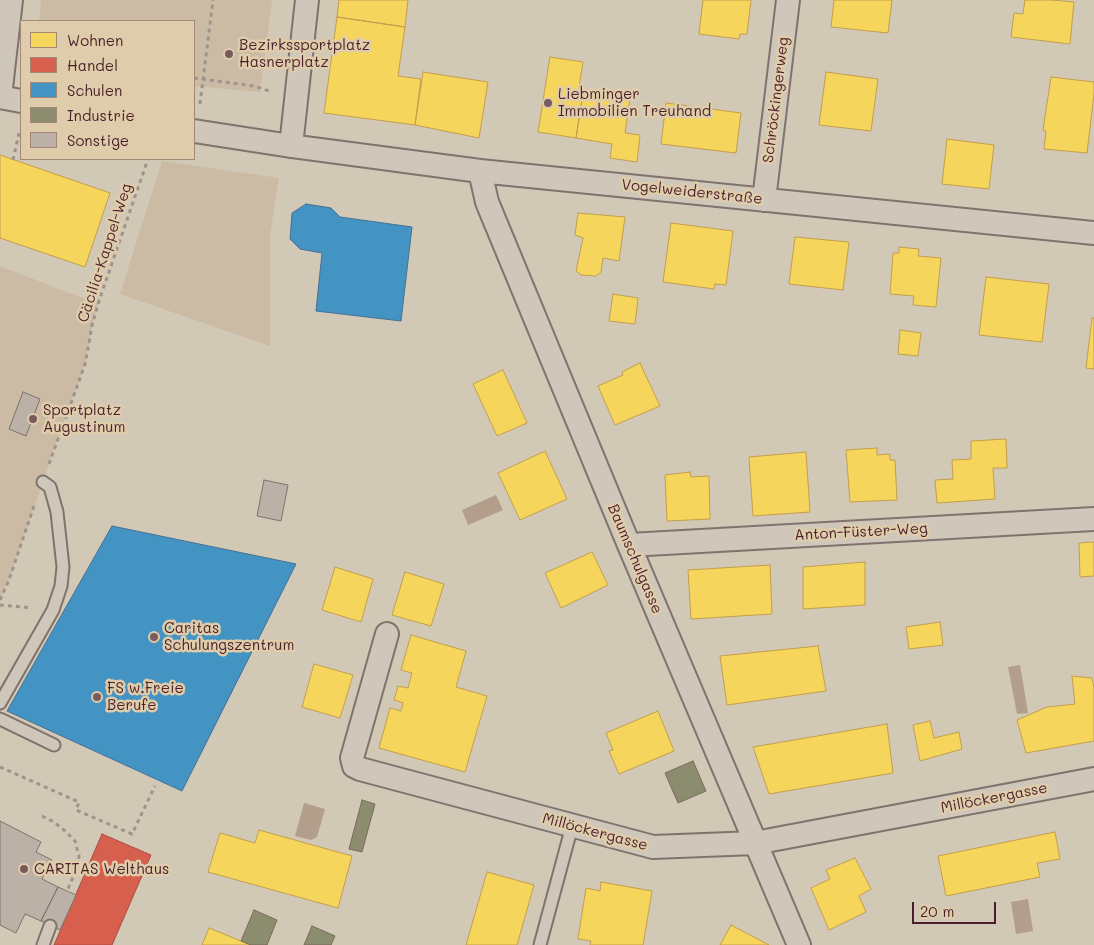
<!DOCTYPE html>
<html>
<head>
<meta charset="utf-8">
<style>
	body { margin:0 }
	#map { position:relative; width:1094px; height:945px; overflow:hidden; background:#d2c8b6; font-family:Mali,sans-serif }
	canvas { display:block }
	.legend { position:absolute; left:20px; top:20px; width:175px; height:140px; box-sizing:border-box; background:#deccaa; border:1px solid #a38777; margin:0; padding:6px 9px; list-style:none; font-size:15px; color:#4a1f2b }
	.legend li { display:flex; align-items:center; gap:10px; height:25px }
	.legend b { width:25px; border:1px solid #a38777 }
	.scale { position:absolute; left:912px; top:902px; width:84px; height:22px; box-sizing:border-box; border:2px solid #4a1f2b; border-top:0; padding-left:6px; font-size:15px; line-height:18px; white-space:nowrap; color:#4a1f2b; -webkit-text-stroke:4px #deccaa; paint-order:stroke }
</style>
</head>
<body>
<div id="map">
<canvas width="1094" height="945"></canvas>
<ul class="legend">
<li><b style="height:14px;background:#f6d55c"></b>Wohnen</li>
<li><b style="height:14px;background:#d6604d"></b>Handel</li>
<li><b style="height:14px;background:#4393c3"></b>Schulen</li>
<li><b style="height:14px;background:#8c8c6e"></b>Industrie</li>
<li><b style="height:14px;background:#bbb1a6"></b>Sonstige</li>
</ul>
<div class="scale">20 m</div>
</div>
<script>
const c = document.querySelector('canvas').getContext('2d');
c.lineJoin = 'round';
function paint(path, color) { c.fillStyle = color; c.fill(path, 'evenodd'); }
const poly = rows => new Path2D(rows.map(r => 'M' + r).join(''));
function trace(path, color, width, dash) { c.strokeStyle = color; c.lineWidth = width; c.lineCap = dash ? 'butt' : 'round'; c.setLineDash(dash || []); c.stroke(path); }
function write(font, color, halo, rows, align = 'center') {
  c.font = font + ' Mali,sans-serif'; c.lineWidth = 5; c.setLineDash([]); c.textBaseline = 'middle'; c.strokeStyle = halo; c.fillStyle = color; for (const [text, x, y, turn = 0] of rows) {
    c.save(); c.translate(x, y); c.rotate((+turn || 0) * Math.PI / 180); c.textAlign = isNaN(turn) ? turn : align; if (halo) c.strokeText(text, 0, 0); c.fillText(text, 0, 0); c.restore();
  }
}
paint(poly([
	[41,0,272,0,260,92,194,86,194,21,39,21],
	[162,161,279,178,270,235,270,346,120,294],
	[0,266,87,300,100,298,92,325,89,343,85,364,78,384,52,454,43,482,9,580,0,600]
]), '#cbbba4');
paint(poly([
	[496,495,503,510,468,525,462,510],
	[1020,665,1028,713,1017,714,1008,667],
	[304,803,325,809,317,837,311,840,295,836],
	[1028,899,1033,931,1016,934,1011,902]
]), '#b39d8b');
const homes = poly([
	[339,0,408,0,405,27,337,17,339,0],
	[703,0,751,0,747,34,740,34,739,39,699,34,703,0],
	[834,0,892,0,888,33,831,27,834,0],
	[1025,0,1052,0,1074,2,1070,44,1011,37,1014,13,1023,14,1025,0],
	[337,17,405,27,398,76,421,79,415,125,324,113,337,17],
	[550,57,583,62,578,93,583,94,576,138,538,132,550,57],
	[423,72,488,82,479,138,415,125,423,72],
	[826,72,878,79,871,131,819,125,826,72],
	[1051,77,1094,82,1094,94,1087,153,1044,149,1046,131,1043,130,1051,77],
	[583,92,630,98,625,133,640,135,637,162,610,158,612,144,576,138,583,92],
	[666,103,741,113,736,153,661,144,666,103],
	[947,139,994,145,989,189,942,184,947,139],
	[0,155,110,193,85,267,0,238,0,155],
	[578,213,625,217,619,261,603,258,601,272,596,276,581,275,576,271,583,238,575,235,578,213],
	[671,223,733,231,726,285,715,284,714,289,663,282,671,223],
	[795,237,849,242,843,290,789,284,795,237],
	[899,247,919,249,918,256,941,258,936,307,913,305,914,296,890,294,893,253,899,253,899,247],
	[986,277,1049,284,1042,342,979,335,986,277],
	[613,294,638,298,635,324,609,321,613,294],
	[1092,318,1094,318,1094,369,1086,368,1092,318],
	[900,330,921,333,918,356,898,354,900,330],
	[640,363,660,406,615,425,598,386,623,375,622,372,640,363],
	[503,370,527,423,497,436,473,384,503,370],
	[1006,439,1007,468,993,468,995,499,937,503,935,480,953,479,952,460,971,459,971,441,1006,439],
	[877,448,877,455,890,454,890,460,895,460,897,500,850,502,846,450,877,448],
	[545,451,567,499,520,520,498,473,545,451],
	[806,452,810,512,753,516,749,457,806,452],
	[690,472,691,477,709,476,710,519,667,521,665,475,690,472],
	[1094,542,1094,576,1080,577,1079,543,1094,542],
	[592,552,608,585,561,608,545,573,592,552],
	[865,562,865,605,803,609,803,567,865,562],
	[770,565,772,614,691,619,688,570,770,565],
	[335,567,373,579,361,622,322,610,335,567],
	[405,572,444,584,431,626,392,615,405,572],
	[940,622,943,645,909,649,906,627,940,622],
	[411,635,466,651,456,687,487,696,465,772,379,748,390,708,401,711,403,703,394,700,398,686,408,688,412,673,401,670,411,635],
	[818,646,826,691,727,705,720,656,818,646],
	[314,664,353,675,340,718,302,707,314,664],
	[1072,676,1092,678,1094,688,1094,741,1026,753,1017,720,1047,707,1075,704,1072,676],
	[658,711,674,751,619,774,609,751,613,750,606,733,658,711],
	[930,721,934,738,959,732,962,749,920,761,913,725,930,721],
	[887,724,893,773,769,794,753,747,887,724],
	[259,830,352,856,338,908,208,872,220,833,255,843,259,830],
	[1055,832,1060,859,1037,863,1040,877,946,896,938,856,1055,832],
	[855,858,871,889,859,896,866,912,829,930,811,888,830,879,826,870,855,858],
	[487,872,534,885,517,945,466,945,487,872],
	[601,882,652,891,643,945,590,945,591,941,578,939,586,888,600,891,601,882],
	[731,925,769,945,720,945,731,925],
	[209,928,241,941,251,945,202,945,209,928]
]);
paint(homes, '#f6d55c');
trace(homes, '#c29e4d', 1);
const shops = poly([
	[102,834,151,855,112,945,54,945,102,834]
]);
paint(shops, '#d6604d');
trace(shops, '#ac4c43', 1);
const schools = poly([
	[306,204,331,208,340,217,412,227,401,321,316,311,322,253,300,249,290,239,292,213,306,204],
	[112,526,296,564,182,791,7,711,112,526]
]);
paint(schools, '#4393c3');
trace(schools, '#457095', 1);
const industry = poly([
	[693,761,706,791,678,803,665,773,693,761],
	[362,800,375,804,362,852,349,849,362,800],
	[254,910,277,920,267,945,251,945,241,941,254,910],
	[312,926,335,936,331,945,304,945,312,926]
]);
paint(industry, '#8c8c6e');
trace(industry, '#786b5a', 1);
const building = poly([
	[23,392,40,399,26,436,9,429,23,392],
	[264,480,288,485,281,521,257,516,264,480],
	[0,821,41,842,36,852,52,860,42,879,58,887,41,921,25,914,16,933,0,925,0,821],
	[58,887,76,895,60,930,41,921,58,887]
]);
paint(building, '#bbb1a6');
trace(building, '#80736d', 1);
const lane = poly([
	[0,703,53,610,61,586,63,567,57,512,50,487,43,482],
	[0,719,54,745],
	[43,945,50,926],
	[540,945,572,826]
]);
const street = poly([
	[0,97,11,0],
	[0,97,21,101],
	[194,131,291,146,480,171,1094,233],
	[291,146,307,0],
	[480,171,487,202,629,545,799,945],
	[764,200,788,0],
	[629,545,1094,519],
	[387,634,352,758,354,766,360,769,653,847,755,843,1094,779]
]);
trace(lane, '#80736d', 15);
trace(street, '#80736d', 26);
trace(poly([
	[194,78,254,86,272,92],
	[200,104,213,0],
	[13,160,19,133],
	[49,464,78,384,85,364,89,343,92,325,100,298,148,159],
	[0,600,9,580,34,506],
	[0,605,32,608],
	[0,767,79,802,76,810,132,834,155,786],
	[42,816,54,822,65,831,75,841,79,856,77,868,67,891]
]), '#9e948c', 3, [4, 4]);
trace(lane, '#cec7ba', 11);
trace(street, '#cec7ba', 22);
for (const [x, y, r, color] of [
	[229,54,5,"#7a5a5c"],
	[548,103,5,"#7a5a5c"],
	[33,419,5,"#7a5a5c"],
	[154,637,5,"#7a5a5c"],
	[97,697,5,"#7a5a5c"],
	[24,869,5,"#7a5a5c"]
]) { const dot = new Path2D(); dot.arc(x, y, r, 0, 2 * Math.PI); c.fillStyle = color; c.fill(dot); trace(dot, '#deccaa', 2); }
write('15px', '#4a1f2b', '#deccaa', [
	["Bezirkssportplatz",239,45],
	["Hasnerplatz",239,62],
	["Liebminger",558,94],
	["Immobilien Treuhand",558,111],
	["Sportplatz",43,410],
	["Augustinum",43,427],
	["Caritas",164,628],
	["Schulungszentrum",164,645],
	["FS w.Freie",107,688],
	["Berufe",107,705],
	["CARITAS Welthaus",34,869]
], 'left');
write('15px', '#4a1f2b', '#deccaa', [
	["Schröckingerweg",776,100,-83],
	["Vogelweiderstraße",692,192,6],
	["Cäcilia-Kappel-Weg",105,253,-72],
	["Anton-Füster-Weg",861,532,-3],
	["Baumschulgasse",635,559,67],
	["Millöckergasse",994,798,-11],
	["Millöckergasse",595,832,15]
]);
</script>
</body>
</html>
